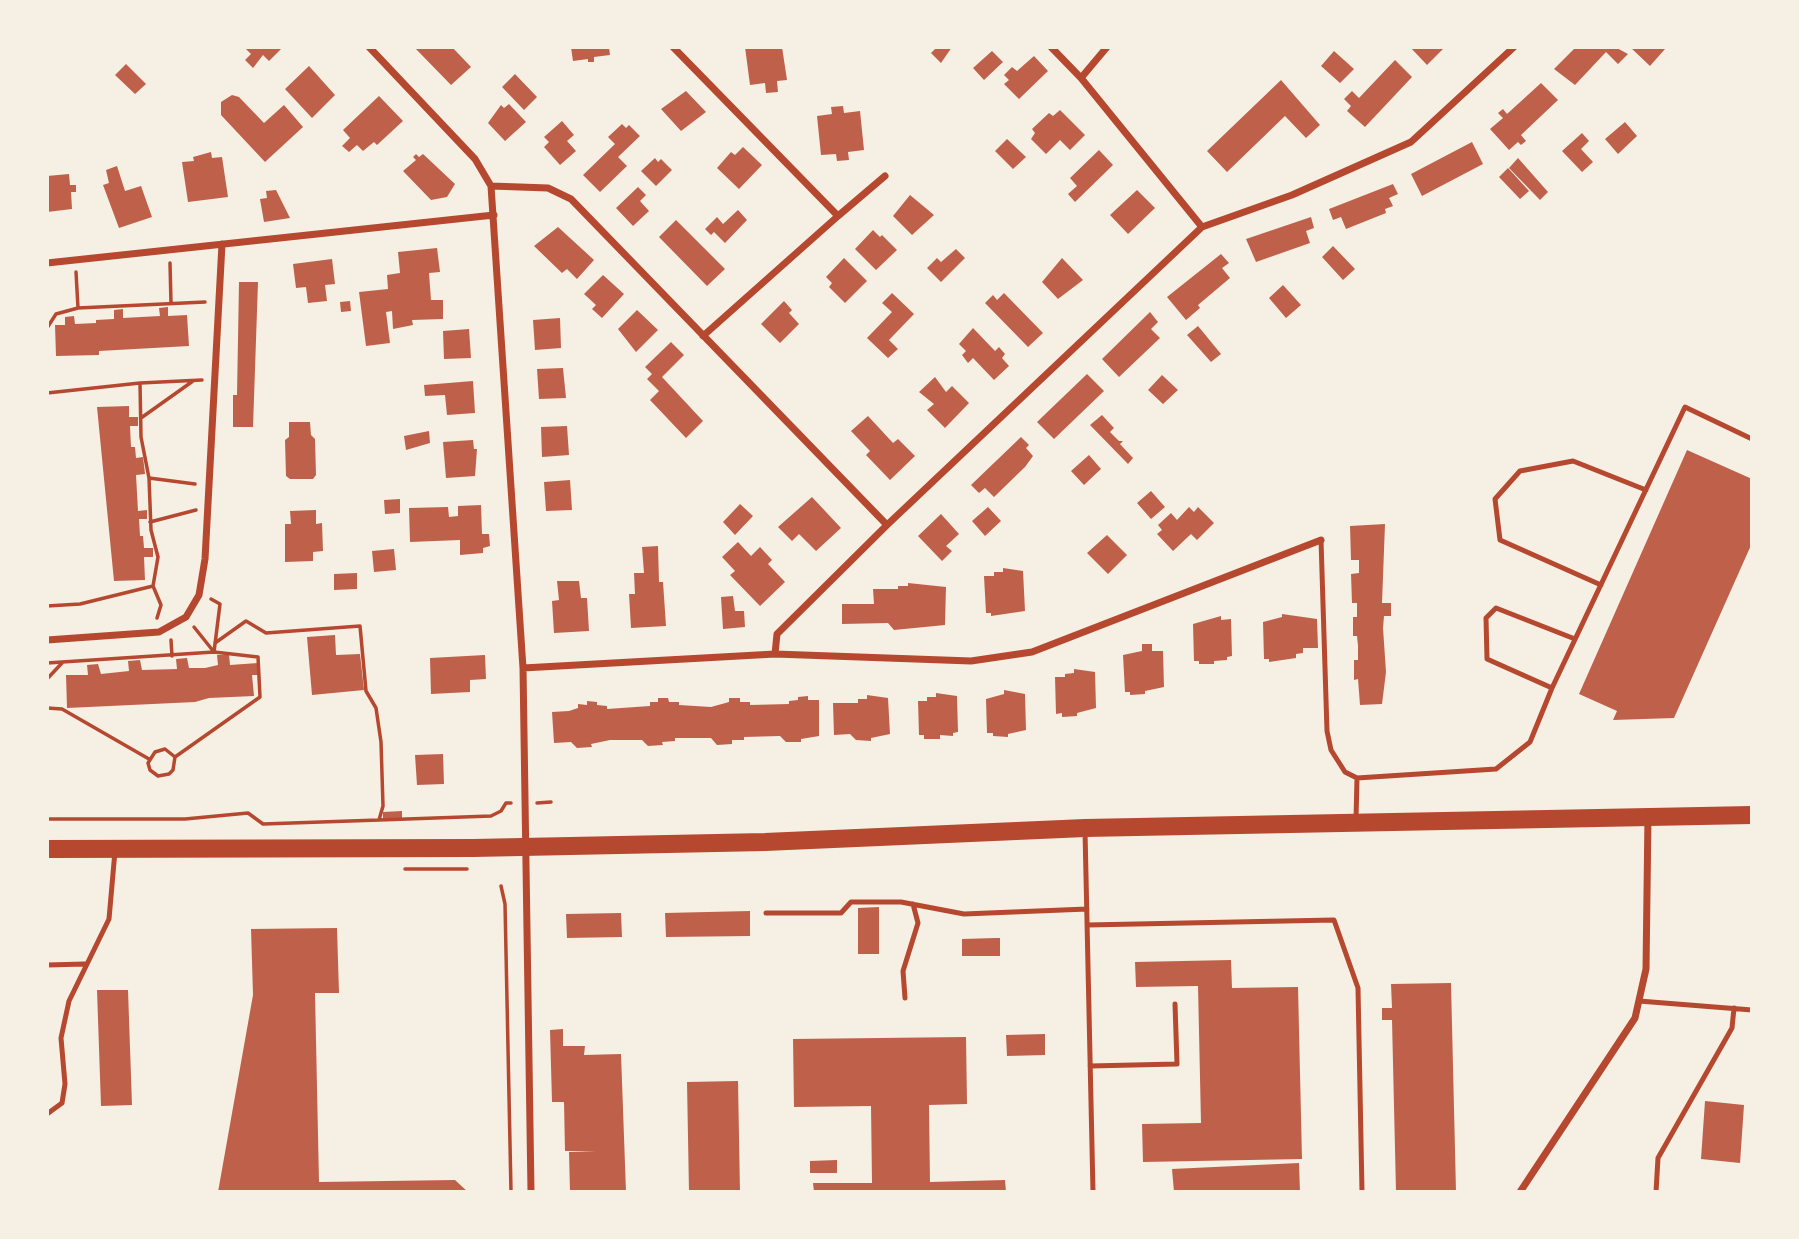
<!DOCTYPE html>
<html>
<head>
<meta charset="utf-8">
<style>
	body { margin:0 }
	#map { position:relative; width:1799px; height:1239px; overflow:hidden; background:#f6efe4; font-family:Overpass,sans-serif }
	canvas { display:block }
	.frame { position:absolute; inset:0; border:49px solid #f6efe4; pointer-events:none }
</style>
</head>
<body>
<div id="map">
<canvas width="1799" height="1239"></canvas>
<div class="frame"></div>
</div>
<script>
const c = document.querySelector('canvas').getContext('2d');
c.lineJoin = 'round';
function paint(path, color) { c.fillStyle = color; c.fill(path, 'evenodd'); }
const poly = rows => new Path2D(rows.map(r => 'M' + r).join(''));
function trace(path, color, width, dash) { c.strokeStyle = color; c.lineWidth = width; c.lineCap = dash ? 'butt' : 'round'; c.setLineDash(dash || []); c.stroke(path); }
paint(poly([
	[244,47,283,47,269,61,263,55,253,68,245,60,251,54],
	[414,47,452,47,471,67,451,85],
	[571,47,609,47,610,55,594,57,594,62,588,62,588,59,573,61],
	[745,47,782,47,787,80,777,81,778,92,766,93,765,83,750,85],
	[937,47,952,47,941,63,931,53],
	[1410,47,1445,47,1427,65],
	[1576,47,1615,47,1628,54,1618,64,1606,52,1575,85,1554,69],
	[1630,47,1664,47,1665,49,1650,66],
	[992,51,1003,62,984,80,973,68],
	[1334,51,1354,69,1340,83,1321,66],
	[1034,56,1048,71,1019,99,1004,84,1009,80,1004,75,1012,67,1017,71],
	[1395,60,1412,77,1365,127,1347,111,1351,106,1344,99,1352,91,1359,98],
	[126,64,146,84,135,94,115,75],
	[309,66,335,95,312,118,285,89],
	[515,74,537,97,524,110,502,87],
	[1281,80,1320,125,1306,138,1285,116,1227,172,1207,151],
	[1541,83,1558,100,1521,135,1526,141,1521,145,1518,142,1509,150,1490,129,1503,118,1498,113,1503,109,1507,114],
	[686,91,706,112,681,131,661,109],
	[232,95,239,97,264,123,284,105,303,127,265,162,221,115,221,102],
	[379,96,403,121,377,145,374,142,363,151,357,145,349,152,342,146,350,138,343,130],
	[509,104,526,122,505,141,488,123,501,105,504,108],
	[843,106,844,113,860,111,864,150,848,152,849,160,837,161,836,154,821,155,817,116,832,114,831,107],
	[1060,110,1085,135,1070,150,1060,140,1046,154,1031,139,1035,133,1032,129,1049,113,1053,116],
	[562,121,574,135,567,141,576,151,560,165,544,147,549,142,544,137],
	[1625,122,1637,136,1618,154,1605,139],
	[622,124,626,128,629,125,640,136,618,157,627,166,600,192,583,175,615,144,608,137],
	[1582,133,1589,141,1581,149,1593,162,1582,172,1562,151],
	[1007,139,1026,157,1013,169,995,151],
	[1472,142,1483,164,1422,196,1411,174],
	[743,147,762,165,739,189,717,168,731,152,735,155],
	[1099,150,1113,165,1075,202,1068,194,1077,186,1070,178],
	[211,152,212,158,222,157,228,197,188,202,182,162,194,161,193,157],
	[416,154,419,157,423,154,455,184,447,197,431,200,403,171,416,160,413,157],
	[655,158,658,162,661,159,672,170,656,186,641,171],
	[1518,158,1548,192,1540,200,1509,168],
	[117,166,125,191,141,186,152,217,119,228,103,185,109,183,106,170],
	[1508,168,1529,191,1520,199,1499,177],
	[69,174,70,185,76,185,76,192,71,192,72,209,47,212,47,176],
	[1393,184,1398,194,1389,198,1393,206,1385,209,1386,213,1346,229,1341,217,1333,220,1329,209],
	[638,187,646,195,640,201,649,211,633,226,616,208],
	[276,190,290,218,264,222,260,199,267,198,266,191],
	[1137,190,1155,208,1128,234,1110,215],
	[910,195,934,215,912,235,893,216],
	[738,210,747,220,725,243,714,232,711,235,705,229,717,217,723,224],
	[1311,217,1314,228,1306,231,1310,243,1256,262,1246,239],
	[676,220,725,269,707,286,659,237],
	[558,227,594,260,577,279,567,269,562,273,534,246],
	[873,230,880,237,882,235,897,250,876,270,855,249],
	[1333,246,1355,269,1343,280,1322,257],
	[437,248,440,272,429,273,431,300,443,300,443,319,412,320,413,325,393,329,392,311,386,312,390,343,366,346,359,292,388,289,387,275,400,273,398,252],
	[956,249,965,258,941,282,927,268,937,258,941,262],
	[1221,254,1229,263,1222,268,1230,278,1198,305,1200,308,1186,320,1167,297],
	[844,258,867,281,845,303,829,287,832,283,826,277],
	[1062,258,1083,280,1058,299,1042,282],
	[332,259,335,284,325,285,327,301,308,303,306,287,296,288,293,264],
	[603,275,624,294,602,318,592,309,596,305,584,294],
	[239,282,258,282,253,427,233,427,233,395,237,395],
	[1283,285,1301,305,1286,318,1269,298],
	[892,293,914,314,889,340,898,349,888,358,867,338,892,312,882,303],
	[1004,293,1043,333,1028,347,985,303,993,295,997,300],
	[350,301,351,311,341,312,340,302],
	[784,301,792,310,789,313,799,324,780,343,761,324],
	[168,307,168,316,187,315,189,346,99,351,99,355,56,356,55,325,65,325,65,317,74,316,75,324,96,323,96,320,114,319,114,310,123,309,123,318,160,316,159,308],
	[637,310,658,330,636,352,618,329],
	[1150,312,1158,322,1151,329,1160,338,1119,377,1102,359],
	[560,318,561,348,535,350,533,320],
	[1198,326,1221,354,1211,362,1187,335],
	[973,328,995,351,999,347,1005,354,1002,358,1009,366,994,380,973,358,968,363,962,355,966,351,959,344],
	[469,329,471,358,444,359,443,331],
	[671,342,684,355,662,377,703,421,686,438,650,400,659,391,647,379,652,374,645,367],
	[563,368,566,398,539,399,537,369],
	[1087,374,1104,391,1054,439,1037,422],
	[1162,375,1178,390,1163,404,1148,390],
	[935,377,946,392,952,386,969,403,945,428,927,410,934,404,919,392],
	[473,381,475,413,447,415,445,395,425,396,424,385],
	[129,406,129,417,138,417,138,426,130,426,131,447,135,447,136,458,143,457,145,474,136,475,138,511,147,510,147,519,139,519,140,536,143,536,144,548,153,548,153,557,144,557,145,580,114,581,97,407],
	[1102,415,1114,428,1110,432,1119,441,1123,441,1120,444,1133,458,1128,464,1090,425],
	[868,416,893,443,898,439,915,456,890,480,866,455,870,451,851,431],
	[289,422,310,422,311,435,315,439,316,475,313,479,290,479,286,476,285,440,289,437],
	[567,426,569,455,542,457,541,427],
	[429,431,430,443,406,450,404,436],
	[1021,437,1029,445,1026,448,1033,456,1025,467,994,497,985,488,979,493,971,485],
	[473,440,474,449,477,449,475,476,446,478,443,442],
	[1687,450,1752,479,1752,543,1674,718,1613,720,1617,711,1579,694],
	[1089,455,1101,469,1084,485,1071,471],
	[570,480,572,510,546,511,544,482],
	[1151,491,1165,507,1151,519,1137,503],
	[812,497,841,528,816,551,799,534,792,541,778,527],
	[400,499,400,513,385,514,384,500],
	[740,504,753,516,735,535,723,522],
	[481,505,482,534,489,534,490,546,483,548,483,553,460,555,460,540,410,542,409,508,448,507,449,517,458,516,458,506],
	[988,507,1001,521,985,536,972,521],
	[1189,507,1194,512,1198,507,1214,523,1197,540,1191,534,1173,551,1157,534,1162,530,1158,525,1171,513,1177,520],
	[316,510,316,524,322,523,323,551,313,552,313,561,285,562,285,524,291,524,290,511],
	[941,514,959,534,946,546,952,551,942,561,918,536],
	[1385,524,1382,603,1391,603,1391,616,1384,616,1383,628,1386,672,1382,704,1360,705,1358,679,1354,680,1354,660,1358,660,1358,646,1357,636,1353,636,1353,617,1357,617,1357,603,1352,603,1351,574,1359,573,1359,560,1351,560,1350,526],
	[1107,535,1127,555,1108,574,1087,553],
	[738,542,751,556,760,547,772,560,768,564,785,582,760,606,730,575,735,571,722,557],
	[658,546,659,582,663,582,666,626,631,628,629,594,635,594,634,573,644,573,642,547],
	[394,549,396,570,374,572,372,551],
	[1003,568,1023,571,1025,611,991,616,991,613,986,613,984,576,994,576,994,572,1003,572],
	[357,573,357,589,334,590,334,574],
	[557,581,579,581,581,598,587,598,589,631,554,633,552,601,559,600],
	[908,583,946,587,945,625,894,630,888,623,842,624,842,604,874,604,873,589,898,589,898,586,908,586],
	[733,596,735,611,744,611,745,627,723,629,721,597],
	[1282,614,1317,619,1318,648,1303,648,1303,653,1296,654,1296,658,1269,662,1269,659,1264,659,1263,622,1282,617],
	[1221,616,1221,620,1231,619,1232,656,1227,657,1227,660,1214,661,1214,664,1199,664,1199,661,1194,661,1193,624],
	[335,635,336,655,360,654,364,690,312,695,307,637],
	[1142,644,1152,644,1152,651,1163,651,1164,687,1145,691,1145,694,1130,695,1130,692,1125,692,1123,655,1142,651],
	[217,655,229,655,230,665,258,663,258,675,252,675,254,696,209,698,195,702,67,708,66,675,88,675,87,665,98,664,101,674,129,671,128,661,140,660,142,670,177,669,176,659,187,658,189,668,205,668,218,665],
	[485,655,486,679,470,680,470,692,431,694,430,658],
	[1074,669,1095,672,1096,708,1077,713,1077,716,1062,717,1062,713,1056,714,1055,677,1065,677,1065,674,1074,673],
	[1004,690,1025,694,1026,730,1008,734,1008,737,993,736,993,733,987,733,986,699,1004,694],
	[936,693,957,696,958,732,953,733,953,736,940,735,940,739,924,739,924,735,919,735,918,701,927,701,927,697,936,697],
	[867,695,888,698,890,734,871,738,871,741,856,740,850,734,834,735,833,703,858,703,858,699,867,699],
	[808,696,808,700,819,700,819,736,801,739,801,742,786,742,780,736,744,737,744,740,732,740,732,744,717,745,711,738,675,738,675,741,662,742,663,745,648,746,642,740,610,740,591,744,592,747,577,748,571,742,554,743,552,712,569,711,578,708,578,704,587,705,587,701,597,702,597,705,607,706,607,709,650,706,650,702,658,702,658,698,668,698,669,702,679,702,679,705,711,707,729,702,729,698,740,698,740,702,750,702,750,705,789,704,789,701,798,700,798,697],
	[443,754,444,784,417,785,415,755],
	[402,811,402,818,383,819,383,812],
	[879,907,879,954,858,954,858,908],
	[750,911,750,936,666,937,665,913],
	[621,913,622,937,567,938,566,914],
	[337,928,339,993,315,993,319,1182,455,1180,468,1192,218,1192,253,995,251,929],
	[995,938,1000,938,1000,956,962,956,962,939],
	[1231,960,1232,988,1298,987,1302,1159,1143,1162,1142,1124,1201,1123,1198,986,1136,987,1135,962],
	[1451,983,1456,1192,1396,1192,1392,1020,1382,1020,1382,1008,1392,1008,1391,984],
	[97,990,128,990,132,1105,101,1106],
	[563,1029,563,1046,585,1046,584,1055,621,1054,626,1192,570,1192,569,1152,596,1151,565,1151,564,1102,552,1102,550,1030],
	[1045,1034,1045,1055,1007,1056,1006,1035],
	[966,1037,967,1104,929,1105,930,1182,1005,1180,1006,1192,814,1192,813,1183,872,1183,871,1106,794,1107,793,1039],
	[738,1081,740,1192,689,1192,687,1082],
	[1705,1101,1744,1105,1740,1163,1701,1159],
	[837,1160,837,1173,810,1173,810,1161],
	[1299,1163,1300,1192,1174,1192,1172,1169]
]), '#bf614a');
trace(poly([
	[170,263,171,303],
	[78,308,205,302],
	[47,328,56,314,78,308,76,272],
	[140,383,141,437,149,478,151,530,158,557,153,586,161,605,157,618],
	[47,393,140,383,202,380],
	[141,418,193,381],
	[149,478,195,484],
	[150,522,196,510],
	[47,606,80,604,153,586],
	[171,640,172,656],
	[215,643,246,621,266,633,360,626,366,691,376,708,381,742,383,806,379,820],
	[47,663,214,652,220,604,211,599],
	[47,679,62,663],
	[47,708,62,709,149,759],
	[175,757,173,770,169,774,158,776,150,770,148,763,155,752,165,749,175,757,260,697,258,657,214,652,194,627],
	[537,803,551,802],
	[47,819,185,819,248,813,263,824,379,820,491,816,501,811,506,803,511,803],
	[405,869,467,869],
	[501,886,505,904,511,1192]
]), '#b5482f', 3.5);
trace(poly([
	[1321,540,1327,731,1331,750,1345,772,1357,778],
	[1601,585,1500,540,1495,499,1520,471,1573,461,1646,490],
	[1552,688,1487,659,1486,618,1496,608,1575,639],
	[1356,819,1357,778,1496,769,1530,742,1552,688,1685,407,1752,439],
	[1085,831,1093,1192],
	[766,913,841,913,851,902,901,902,964,914,1087,909],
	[1087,925,1334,920,1358,988,1362,1192],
	[47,965,85,964],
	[905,998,903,971,918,923,913,904],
	[1639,1001,1752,1010],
	[1090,1066,1177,1064,1175,1004],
	[47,1114,62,1103,65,1084,61,1038,69,1001,109,919,115,851],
	[1656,1192,1658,1158,1732,1028,1734,1008]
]), '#b5482f', 5);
trace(poly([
	[369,47,475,159,491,186,523,668,531,1192],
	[673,47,838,216,703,336],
	[1051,47,1081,78,1202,227],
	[1081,78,1107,47],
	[491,186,548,188,571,199,887,525],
	[838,216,885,176],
	[47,263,494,215],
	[47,640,159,632,186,617,199,595,205,559,222,244],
	[775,654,777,634,887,525,1202,227,1292,195,1411,142,1514,47],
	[523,668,775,654,971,661,1032,652,1321,540],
	[1520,1192,1635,1018,1646,969,1648,816]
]), '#b5482f', 7);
trace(poly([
	[47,849,473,848,765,842,1085,828,1752,815]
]), '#b5482f', 18);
</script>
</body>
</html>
